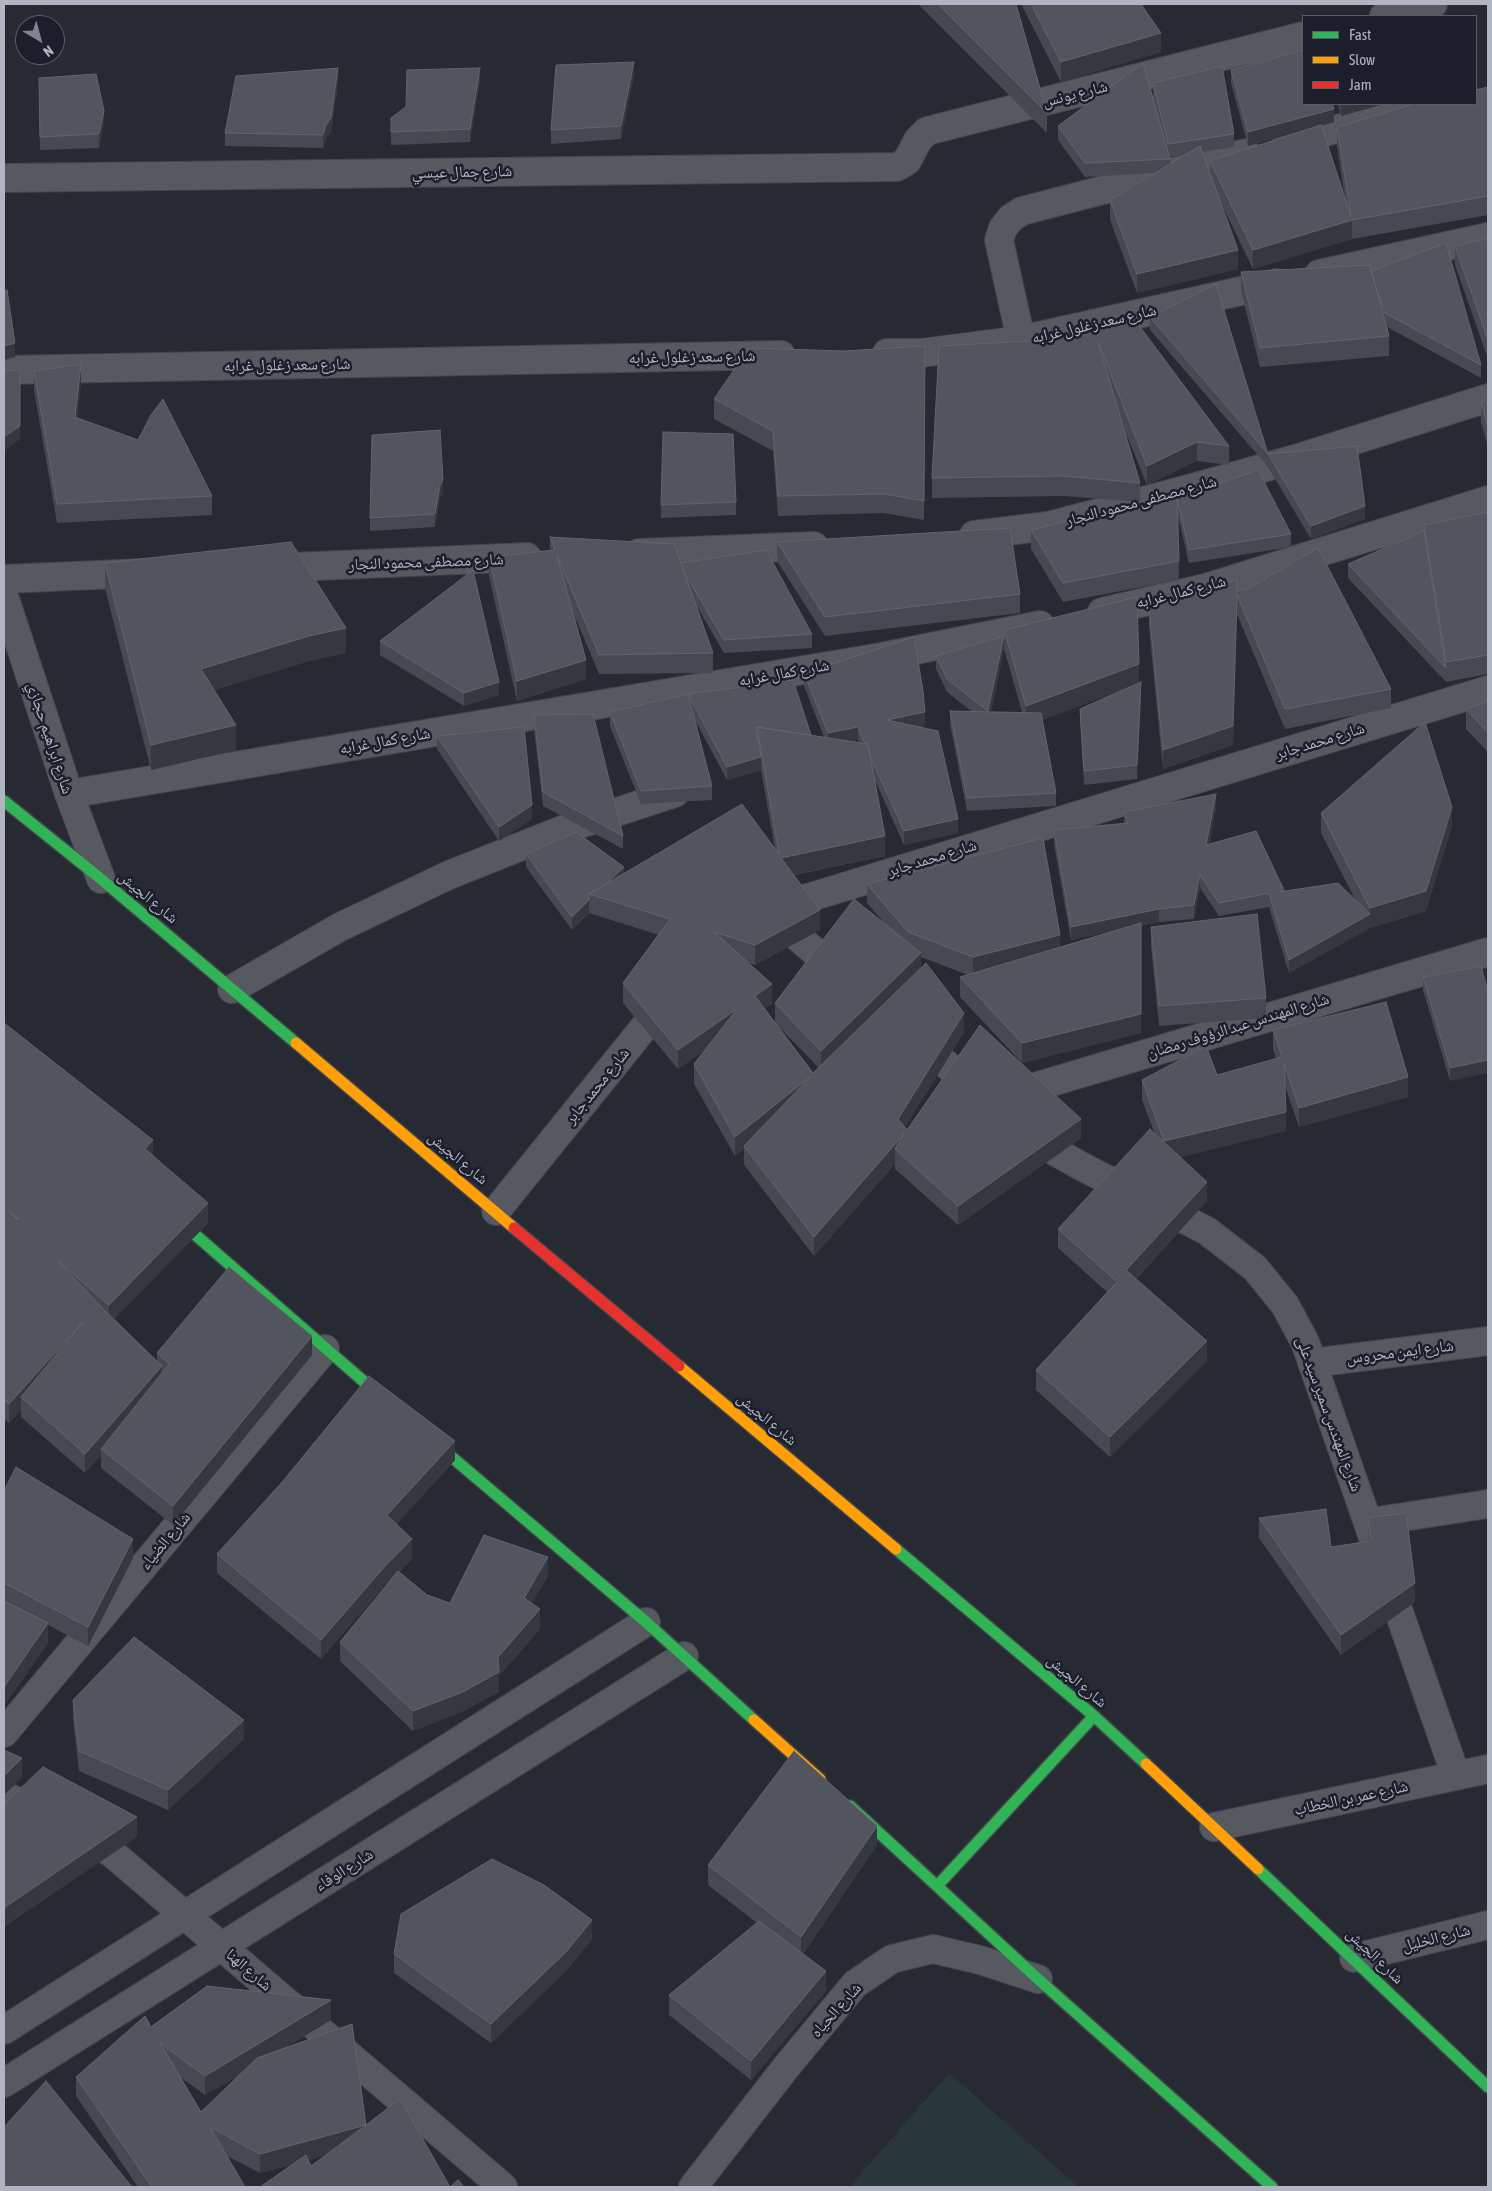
<!DOCTYPE html>
<html>
<head>
<meta charset="utf-8">
<style>
	body { margin:0 }
	#map { position:relative; width:1492px; height:2191px; overflow:hidden; background:#272a32; font-family:"Asap Condensed",sans-serif }
	canvas { display:block }
	.frame { position:absolute; inset:0; border:5px solid #b1b5c3; pointer-events:none }
	.legend { position:absolute; left:1302px; top:15px; width:175px; height:90px; box-sizing:border-box; background:#1c1f2b; border:1px solid #585b68; margin:0; padding:6px 9px; list-style:none; font-size:15px; color:#b1b5c3 }
	.legend li { display:flex; align-items:center; gap:10px; height:25px }
	.legend b { width:25px; border:1px solid #585b68 }
	.north { position:absolute; left:15px; top:15px; width:50px; height:50px; box-sizing:border-box; background:#1c1f2b; border:1px solid #585b68; border-radius:50%; rotate:143deg; font-size:14px; font-weight:700; line-height:20px; text-align:center; color:#b1b5c3 }
	.north::after { content:''; display:block; margin:auto; width:18px; height:22px; background:#818490; clip-path:polygon(50% 0,100% 100%,50% 72%,0 100%) }
</style>
</head>
<body>
<div id="map">
<canvas width="1492" height="2191"></canvas>
<div class="frame"></div>
<ul class="legend">
<li><b style="height:6px;background:#30b455"></b>Fast</li>
<li><b style="height:6px;background:#ff9f0a"></b>Slow</li>
<li><b style="height:6px;background:#e5322d"></b>Jam</li>
</ul>
<div class="north">N</div>
</div>
<script>
const c = document.querySelector('canvas').getContext('2d');
c.lineJoin = 'round';
function paint(path, color) { c.fillStyle = color; c.fill(path, 'evenodd'); }
const poly = rows => new Path2D(rows.map(r => 'M' + r).join(''));
function trace(path, color, width, dash) { c.strokeStyle = color; c.lineWidth = width; c.lineCap = dash ? 'butt' : 'round'; c.setLineDash(dash || []); c.stroke(path); }
function write(font, color, halo, rows, align = 'center') {
  c.font = font + ' "Asap Condensed","Noto Naskh Arabic",sans-serif'; c.lineWidth = 5; c.setLineDash([]); c.textBaseline = 'middle'; c.strokeStyle = halo; c.fillStyle = color; for (const [text, x, y, turn = 0] of rows) {
    c.save(); c.translate(x, y); c.rotate((+turn || 0) * Math.PI / 180); c.textAlign = isNaN(turn) ? turn : align; if (halo) c.strokeText(text, 0, 0); c.fillText(text, 0, 0); c.restore();
  }
}
paint(poly([
	[949,2073,1079,2187,849,2187]
]), '#29363a');
const street = poly([
	[1384,16,1433,4],
	[1287,142,1433,104],
	[4,178,897,167,907,161,918,140,927,131,1303,36],
	[1319,274,1488,237],
	[1021,340,999,240,1003,228,1011,218,1022,211,1246,153],
	[887,353,921,353,1021,340,1277,283],
	[4,370,781,355],
	[974,535,1048,526,1192,488,1295,459,1488,398],
	[639,553,814,546],
	[270,568,527,557],
	[4,579,142,573],
	[4,596,69,794,101,879],
	[1102,612,1205,588,1488,500],
	[69,794,881,657,1040,625],
	[775,908,1488,690],
	[772,915,842,975],
	[232,989,340,927,449,875,562,830,675,793],
	[916,1039,979,1092],
	[1008,1095,1488,952],
	[1027,1132,1042,1144,1079,1165,1207,1231,1255,1268,1285,1305,1305,1342,1456,1776],
	[496,1211,667,999],
	[1312,1363,1488,1341],
	[1371,1522,1488,1504],
	[4,1733,325,1349],
	[4,1796,43,1812],
	[1214,1827,1488,1769],
	[80,1834,113,1854,503,2187],
	[1354,1958,1488,1925],
	[4,2030,646,1622],
	[4,2083,684,1656],
	[693,2187,787,2066,855,1984,892,1959,933,1949,980,1960,1038,1979]
]);
const fast = poly([
	[4,801,101,879,296,1043],
	[168,1211,392,1406],
	[427,1436,646,1622,754,1720],
	[896,1549,1094,1716,1146,1764],
	[850,1806,1038,1979,1272,2187],
	[1258,1869,1488,2087],
	[938,1885,1094,1716]
]);
const slow = poly([
	[296,1043,514,1228],
	[679,1366,896,1549],
	[754,1720,820,1779],
	[1146,1764,1258,1869]
]);
const jam = poly([
	[514,1228,679,1366]
]);
trace(street, '#43454b', 30);
trace(fast, '#43454b', 14);
trace(slow, '#43454b', 14);
trace(jam, '#43454b', 14);
trace(street, '#575960', 28);
trace(fast, '#30b455', 11);
trace(slow, '#ff9f0a', 11);
trace(jam, '#e5322d', 11);
paint(poly([
	[918,4,1016,4,1047,113,1047,133],
	[1021,4,1141,4,1161,52,1061,82],
	[1231,70,1334,122,1321,126,1345,198,1337,146,1337,127,1488,87,1488,215,1352,239,1253,269,1220,201,1238,269,1137,293,1110,220,1110,200,1154,173,1085,177,1058,140,1058,126,1153,96,1153,83,1234,134,1234,147,1202,152,1210,173,1210,161,1315,127,1248,146,1231,83],
	[1185,155,1170,164,1170,157],
	[634,75,621,139,551,144,551,130],
	[480,81,470,142,391,145,391,118,406,107],
	[338,82,331,132,326,138,323,148,225,146,225,133],
	[39,91,104,124,99,148,40,150],
	[1338,104,1384,104,1341,116],
	[1488,238,1488,359,1455,265,1455,246],
	[1371,271,1481,365,1481,378,1387,327,1389,336,1389,356,1260,367,1241,291,1241,272],
	[1150,317,1268,454,1365,519,1311,539,1268,467,1150,330],
	[1094,333,1229,446,1229,465,1197,461,1147,485,1121,421,1140,483,1140,502,1064,496,932,498,932,478],
	[925,346,924,520,884,513,778,516,773,451,714,419,714,399,844,351],
	[34,371,81,383,77,418,212,496,212,515,57,523,34,390],
	[1488,399,1488,447,1481,422,1481,402],
	[443,493,440,498,435,527,370,531,370,518],
	[1177,499,1291,534,1291,547,1189,563,1178,516,1179,580,1063,602,1031,549,1031,530],
	[736,502,736,515,661,518,661,505],
	[1488,512,1488,674,1446,682,1348,578,1348,564,1424,531,1424,525],
	[550,537,681,563,812,634,812,648,724,653,696,605,713,653,713,673,599,674,573,612,586,679,517,701,489,576,489,557,550,550],
	[777,542,1020,594,1020,613,825,636,777,561],
	[105,563,346,653,309,661,214,690,236,750,151,770,105,588],
	[1237,594,1391,689,1391,708,1285,729,1237,614,1233,745,1163,769,1149,628,1149,609],
	[1004,630,1139,683,1141,695,1137,779,1084,785,1080,722,1080,709,1124,689,1042,720,1056,793,1056,806,967,811,950,724,950,711,971,711,947,692,936,669,936,656,1004,636],
	[1004,649,1022,712,991,712],
	[380,641,499,695,464,706,380,655],
	[804,673,925,726,918,727,958,833,904,845,874,778,885,856,794,875,820,930,755,965,747,962,772,1004,764,1009,813,1073,819,1068,775,1023,775,1003,884,923,867,903,867,884,1060,947,1114,931,1071,940,1054,844,1054,830,1124,824,1124,812,1216,808,1209,845,1284,891,1356,901,1321,833,1321,813,1452,826,1426,911,1370,928,1289,973,1269,907,1219,916,1200,888,1194,919,1159,922,1141,926,1141,1033,1022,1063,960,997,960,977,968,975,921,957,921,969,964,1032,905,1127,907,1130,1081,1138,958,1225,895,1169,895,1164,814,1256,744,1165,744,1149,735,1156,694,1084,694,1064,704,1051,678,1069,623,1003,623,983,659,935,589,913,572,930,526,867,526,854,624,874,775,849,761,770,727,780,695,720,712,786,712,800,641,804,610,726,610,712,688,694,811,735,824,737,804,686],
	[858,740,859,743,851,741],
	[1488,701,1488,752,1466,729,1466,709],
	[534,715,623,836,623,849,543,806,534,729],
	[437,736,532,819,499,841,437,749],
	[1151,927,1266,998,1266,1018,1159,1026,1151,946],
	[1481,966,1450,1081,1423,990,1423,977],
	[4,1023,153,1155,208,1223,114,1319,157,1361,157,1353,312,1355,173,1525,101,1468,101,1455,85,1473,21,1417,21,1410,9,1423,4,1419],
	[1273,1030,1408,1097,1299,1127,1285,1086,1286,1131,1180,1157,1207,1201,1136,1279,1207,1361,1110,1457,1036,1390,1036,1370,1107,1292,1058,1248,1058,1229,1154,1132,1142,1100,1142,1080,1217,1075,1276,1059,1273,1049],
	[455,1460,396,1524,412,1559,399,1572,427,1595,450,1603,548,1576,532,1603,540,1629,499,1676,499,1692,463,1711,413,1731,340,1661,340,1642,395,1576,386,1584,321,1659,217,1573,217,1554],
	[4,1491,133,1558,88,1646,48,1625,48,1643,4,1706],
	[1259,1518,1331,1547,1369,1541,1368,1518,1415,1602,1341,1655,1259,1538],
	[73,1700,244,1739,168,1810,79,1771,73,1720],
	[877,1845,803,1954,826,1991,751,2080,669,2015,669,1995,757,1923,708,1885,708,1865],
	[592,1939,567,1970,491,2043,394,1973,394,1954],
	[207,1986,331,2000,331,2020,283,2049,352,2024,366,2125,400,2099,450,2187,260,2187,294,2164,260,2173,227,2156,245,2187,138,2187,76,2096,76,2077,145,2016,151,2027],
	[240,2075,201,2112,180,2077,205,2095],
	[326,2155,311,2166,308,2160]
]), '#464951');
paint(poly([
	[1161,33,1161,52,1061,82,1061,62],
	[634,62,634,75,621,139,621,126],
	[338,68,338,82,331,132,326,138,323,148,323,135],
	[480,68,480,81,470,142,470,129],
	[1341,104,1384,104,1341,116],
	[1334,109,1334,122,1248,146,1248,132],
	[104,111,104,124,99,148,99,134],
	[1352,220,1352,239,1253,269,1253,250],
	[1238,250,1238,269,1137,293,1137,274],
	[15,343,15,357,4,360,4,346],
	[81,364,81,383,75,437,75,417],
	[20,370,20,439,4,451,4,437],
	[1197,442,1197,461,1147,485,1147,466],
	[443,480,443,493,440,498,435,527,435,514,440,485],
	[1365,506,1365,519,1311,539,1311,526],
	[1237,595,1233,745,1163,769,1163,750],
	[346,628,346,653,309,661,201,694,201,669,309,636],
	[1004,636,1004,649,988,725,988,711],
	[586,660,586,679,517,701,517,681],
	[1139,664,1139,684,1026,726,1026,706],
	[499,682,499,695,464,706,464,693],
	[1141,682,1141,695,1137,779,1137,765],
	[925,712,925,726,887,734,887,720],
	[236,725,236,750,151,770,151,745],
	[858,727,858,740,828,746,828,733],
	[761,757,761,770,727,780,727,767],
	[1216,794,1216,808,1206,859,1206,845],
	[532,805,532,819,499,841,499,827],
	[1452,807,1452,826,1426,911,1370,928,1289,973,1289,960,1370,914,1370,908],
	[958,819,958,833,904,845,904,831],
	[885,836,885,856,781,877,781,858],
	[624,867,624,880,594,895],
	[1200,875,1200,888,1194,919,1194,905],
	[589,900,589,913,572,930,572,917],
	[1159,909,1159,922,1071,940,1071,927],
	[820,910,820,930,755,965,755,945],
	[1060,935,1060,954,973,977,973,957],
	[921,953,921,973,821,1071,821,1051],
	[772,984,772,1004,755,1016,755,996],
	[737,1009,737,1028,678,1069,678,1050],
	[964,1013,964,1032,898,1139,898,1119],
	[1141,1014,1141,1033,1022,1063,1022,1043],
	[1488,1060,1488,1073,1450,1081,1450,1068],
	[810,1077,744,1146,744,1149,735,1156,735,1137],
	[1408,1077,1408,1097,1299,1127,1299,1108],
	[1286,1112,1286,1131,1164,1161,1164,1141],
	[1081,1119,1081,1138,958,1225,958,1206],
	[904,1134,895,1149,895,1164,814,1256,814,1237],
	[153,1140,153,1160,145,1149],
	[1207,1182,1207,1201,1116,1300,1116,1281],
	[208,1203,208,1223,109,1324,109,1305],
	[83,1322,21,1397,21,1410,9,1423,9,1404],
	[312,1336,312,1355,173,1525,173,1506],
	[1207,1341,1207,1361,1110,1457,1110,1437],
	[162,1366,162,1386,101,1449,101,1455,85,1473,85,1454],
	[455,1441,455,1460,387,1535,387,1515],
	[133,1539,133,1558,88,1646,88,1627],
	[412,1539,412,1559,386,1584,321,1659,321,1640,386,1565],
	[548,1557,548,1576,524,1617,524,1598],
	[1415,1583,1415,1602,1341,1655,1341,1635],
	[540,1609,540,1629,499,1676,499,1692,463,1711,413,1731,413,1711,498,1657],
	[48,1623,48,1643,4,1706,4,1687],
	[244,1720,244,1739,168,1810,168,1790],
	[22,1758,22,1778,4,1795,4,1776],
	[137,1817,137,1837,4,1927,4,1908],
	[877,1826,877,1845,801,1956,801,1937],
	[592,1920,592,1939,567,1970,491,2043,491,2024],
	[826,1971,826,1991,751,2080,751,2061],
	[331,2000,331,2020,205,2095,205,2076],
	[366,2125,366,2145,260,2173,260,2154]
]), '#35383f');
const building = poly([
	[938,4,1016,4,1047,113,938,4],
	[1031,4,1141,4,1161,33,1061,62,1031,4],
	[1303,50,1303,104,1332,104,1334,109,1248,132,1231,70,1303,50],
	[634,62,621,126,551,130,556,65,634,62],
	[1143,63,1170,159,1085,163,1058,126,1143,63],
	[1222,66,1234,134,1168,144,1153,83,1222,66],
	[338,68,331,118,326,125,323,135,225,133,236,76,338,68],
	[480,68,470,129,391,132,391,118,406,107,407,70,480,68],
	[96,74,104,111,99,134,40,137,39,78,96,74],
	[1488,87,1488,196,1352,220,1253,250,1210,161,1321,125,1351,216,1337,127,1414,104,1476,104,1476,90,1488,87],
	[1200,146,1238,250,1137,274,1110,200,1200,146],
	[1488,238,1488,340,1455,246,1488,238],
	[1446,243,1481,365,1385,313,1376,288,1371,271,1446,243],
	[1370,265,1389,336,1260,348,1241,272,1370,265],
	[1216,284,1268,454,1150,317,1216,284],
	[7,290,15,343,4,346,4,291,7,290],
	[1132,316,1229,446,1197,442,1147,466,1098,342,1140,483,1064,476,932,478,939,346,1028,341,1094,333,1132,316],
	[925,346,924,501,884,494,778,496,773,431,714,399,749,348,844,351,925,346],
	[81,364,75,417,138,440,151,415,163,399,212,496,57,504,34,371,81,364],
	[4,370,20,370,20,426,4,437,4,370],
	[1488,399,1488,427,1481,402,1488,399],
	[440,430,443,480,440,485,435,514,370,518,372,435,440,430],
	[663,432,733,434,736,502,661,505,663,432],
	[1357,446,1365,506,1311,526,1268,454,1357,446],
	[1258,470,1291,534,1189,550,1177,499,1258,470],
	[1177,493,1179,561,1063,583,1031,530,1177,493],
	[1488,512,1488,655,1446,662,1424,525,1488,512],
	[1010,528,1020,594,825,617,777,542,1010,528],
	[1424,531,1446,668,1348,564,1424,531],
	[550,537,674,544,713,653,599,655,557,555,586,660,517,681,489,557,555,550,550,537],
	[291,542,346,628,309,636,201,669,236,725,151,745,105,563,291,542],
	[1318,548,1391,689,1285,709,1237,595,1233,726,1163,750,1149,609,1237,579,1237,595,1318,548],
	[766,550,812,634,724,640,684,572,681,563,766,550],
	[473,570,499,682,464,693,380,641,473,570],
	[1137,597,1139,664,1026,706,1004,630,1137,597],
	[1004,636,988,711,947,679,936,656,1004,636],
	[914,637,923,691,925,712,887,720,938,731,958,819,904,831,870,756,868,744,865,744,858,727,828,733,804,673,914,637],
	[793,680,811,735,757,727,757,733,761,757,727,767,688,694,793,680],
	[1141,682,1137,765,1084,771,1080,709,1141,682],
	[688,694,712,786,641,791,610,712,688,694],
	[1488,701,1488,733,1466,709,1488,701],
	[950,711,1041,713,1056,793,967,798,950,711],
	[593,714,623,836,543,792,534,715,593,714],
	[1425,722,1452,807,1426,891,1370,908,1321,813,1425,722],
	[524,727,532,805,499,827,437,736,524,727],
	[757,727,868,744,885,836,781,858,820,910,755,945,714,932,772,984,755,996,813,1073,926,963,964,1013,898,1119,907,1130,980,1025,1081,1119,958,1206,895,1149,904,1134,814,1237,744,1146,810,1077,735,1137,694,1064,737,1009,678,1050,623,983,670,919,589,894,742,804,779,854,757,727],
	[1216,794,1206,845,1256,831,1284,890,1279,892,1338,883,1370,914,1289,960,1269,893,1219,903,1200,875,1194,905,1159,909,1071,927,1054,830,1128,823,1124,812,1216,794],
	[576,832,624,867,606,884,589,894,589,900,572,917,526,854,576,832],
	[1043,838,1060,935,973,957,908,932,867,884,1043,838],
	[854,899,921,953,821,1051,775,1003,854,899],
	[1257,914,1266,998,1159,1006,1151,927,1257,914],
	[1141,923,1141,1014,1022,1043,960,977,1141,923],
	[1481,966,1488,992,1488,1060,1450,1068,1423,977,1481,966],
	[1386,1002,1408,1077,1299,1108,1284,1064,1286,1112,1164,1141,1142,1080,1206,1046,1217,1075,1282,1057,1273,1030,1386,1002],
	[4,1023,153,1140,145,1149,208,1203,109,1305,57,1260,99,1305,162,1366,85,1454,21,1397,83,1322,9,1404,4,1399,4,1206,18,1220,18,1219,4,1204,4,1023],
	[1150,1129,1207,1182,1116,1281,1058,1229,1150,1129],
	[229,1267,312,1336,173,1506,101,1449,169,1364,157,1353,229,1267],
	[1127,1271,1207,1341,1110,1437,1036,1370,1127,1271],
	[369,1376,455,1441,387,1515,412,1539,386,1565,321,1640,217,1554,283,1481,369,1376],
	[16,1467,133,1539,88,1627,4,1583,4,1491,16,1467],
	[1326,1509,1331,1547,1371,1541,1368,1518,1406,1513,1415,1583,1341,1635,1259,1518,1326,1509],
	[484,1535,548,1557,524,1598,540,1609,498,1657,499,1672,463,1692,413,1711,340,1642,398,1571,427,1595,450,1603,484,1535],
	[4,1601,48,1623,4,1687,4,1601],
	[134,1637,244,1720,168,1790,79,1751,73,1700,134,1637],
	[4,1750,22,1758,4,1776,4,1750],
	[794,1751,877,1826,801,1937,708,1865,794,1751],
	[43,1767,137,1817,4,1908,4,1804,43,1767],
	[492,1859,544,1885,592,1920,567,1951,491,2024,394,1954,401,1914,492,1859],
	[759,1921,826,1971,751,2061,669,1995,759,1921],
	[207,1986,331,2000,205,2076,160,2043,201,2112,257,2058,352,2024,366,2125,400,2099,450,2187,260,2187,306,2155,311,2166,366,2125,260,2154,210,2127,245,2187,152,2187,76,2077,145,2016,151,2027,207,1986],
	[46,2081,132,2187,4,2187,4,2127,46,2081],
	[458,2180,464,2187,450,2187,458,2180]
]);
paint(building, '#52555d');
trace(building, '#60646d', 1);
write('16px', '#b1b5c3', '#1c1f2b', [
	["شارع يونس",1075,94,-14],
	["شارع جمال عيسي",462,172,-1],
	["شارع سعد زغلول غرابه",1094,324,-13],
	["شارع سعد زغلول غرابه",692,357,-1],
	["شارع سعد زغلول غرابه",287,365,-1],
	["شارع مصطفى محمود النجار",1141,501,-15],
	["شارع مصطفى محمود النجار",426,562,-2],
	["شارع كمال غرابه",1181,592,-14],
	["شارع كمال غرابه",784,673,-10],
	["شارع ابراهيم حجازي",50,738,72],
	["شارع كمال غرابه",385,741,-10],
	["شارع محمد جابر",1320,741,-17],
	["شارع محمد جابر",932,858,-17],
	["شارع الجيش",148,897,40],
	["شارع المهندس عبد الرؤوف رمضان",1238,1026,-17],
	["شارع محمد جابر",597,1086,-51],
	["شارع الجيش",458,1158,40],
	["شارع ايمن محروس",1400,1352,-7],
	["شارع المهندس سمير سيد على",1329,1414,70],
	["شارع الجيش",767,1419,40],
	["شارع الضياء",165,1541,-50],
	["شارع الجيش",1077,1681,40],
	["شارع عمر بن الخطاب",1351,1798,-12],
	["شارع الوفاء",344,1870,-32],
	["شارع الخليل",1436,1938,-14],
	["شارع الجيش",1375,1956,44],
	["شارع الهنا",249,1970,41],
	["شارع الحياه",836,2010,-48]
]);
</script>
</body>
</html>
